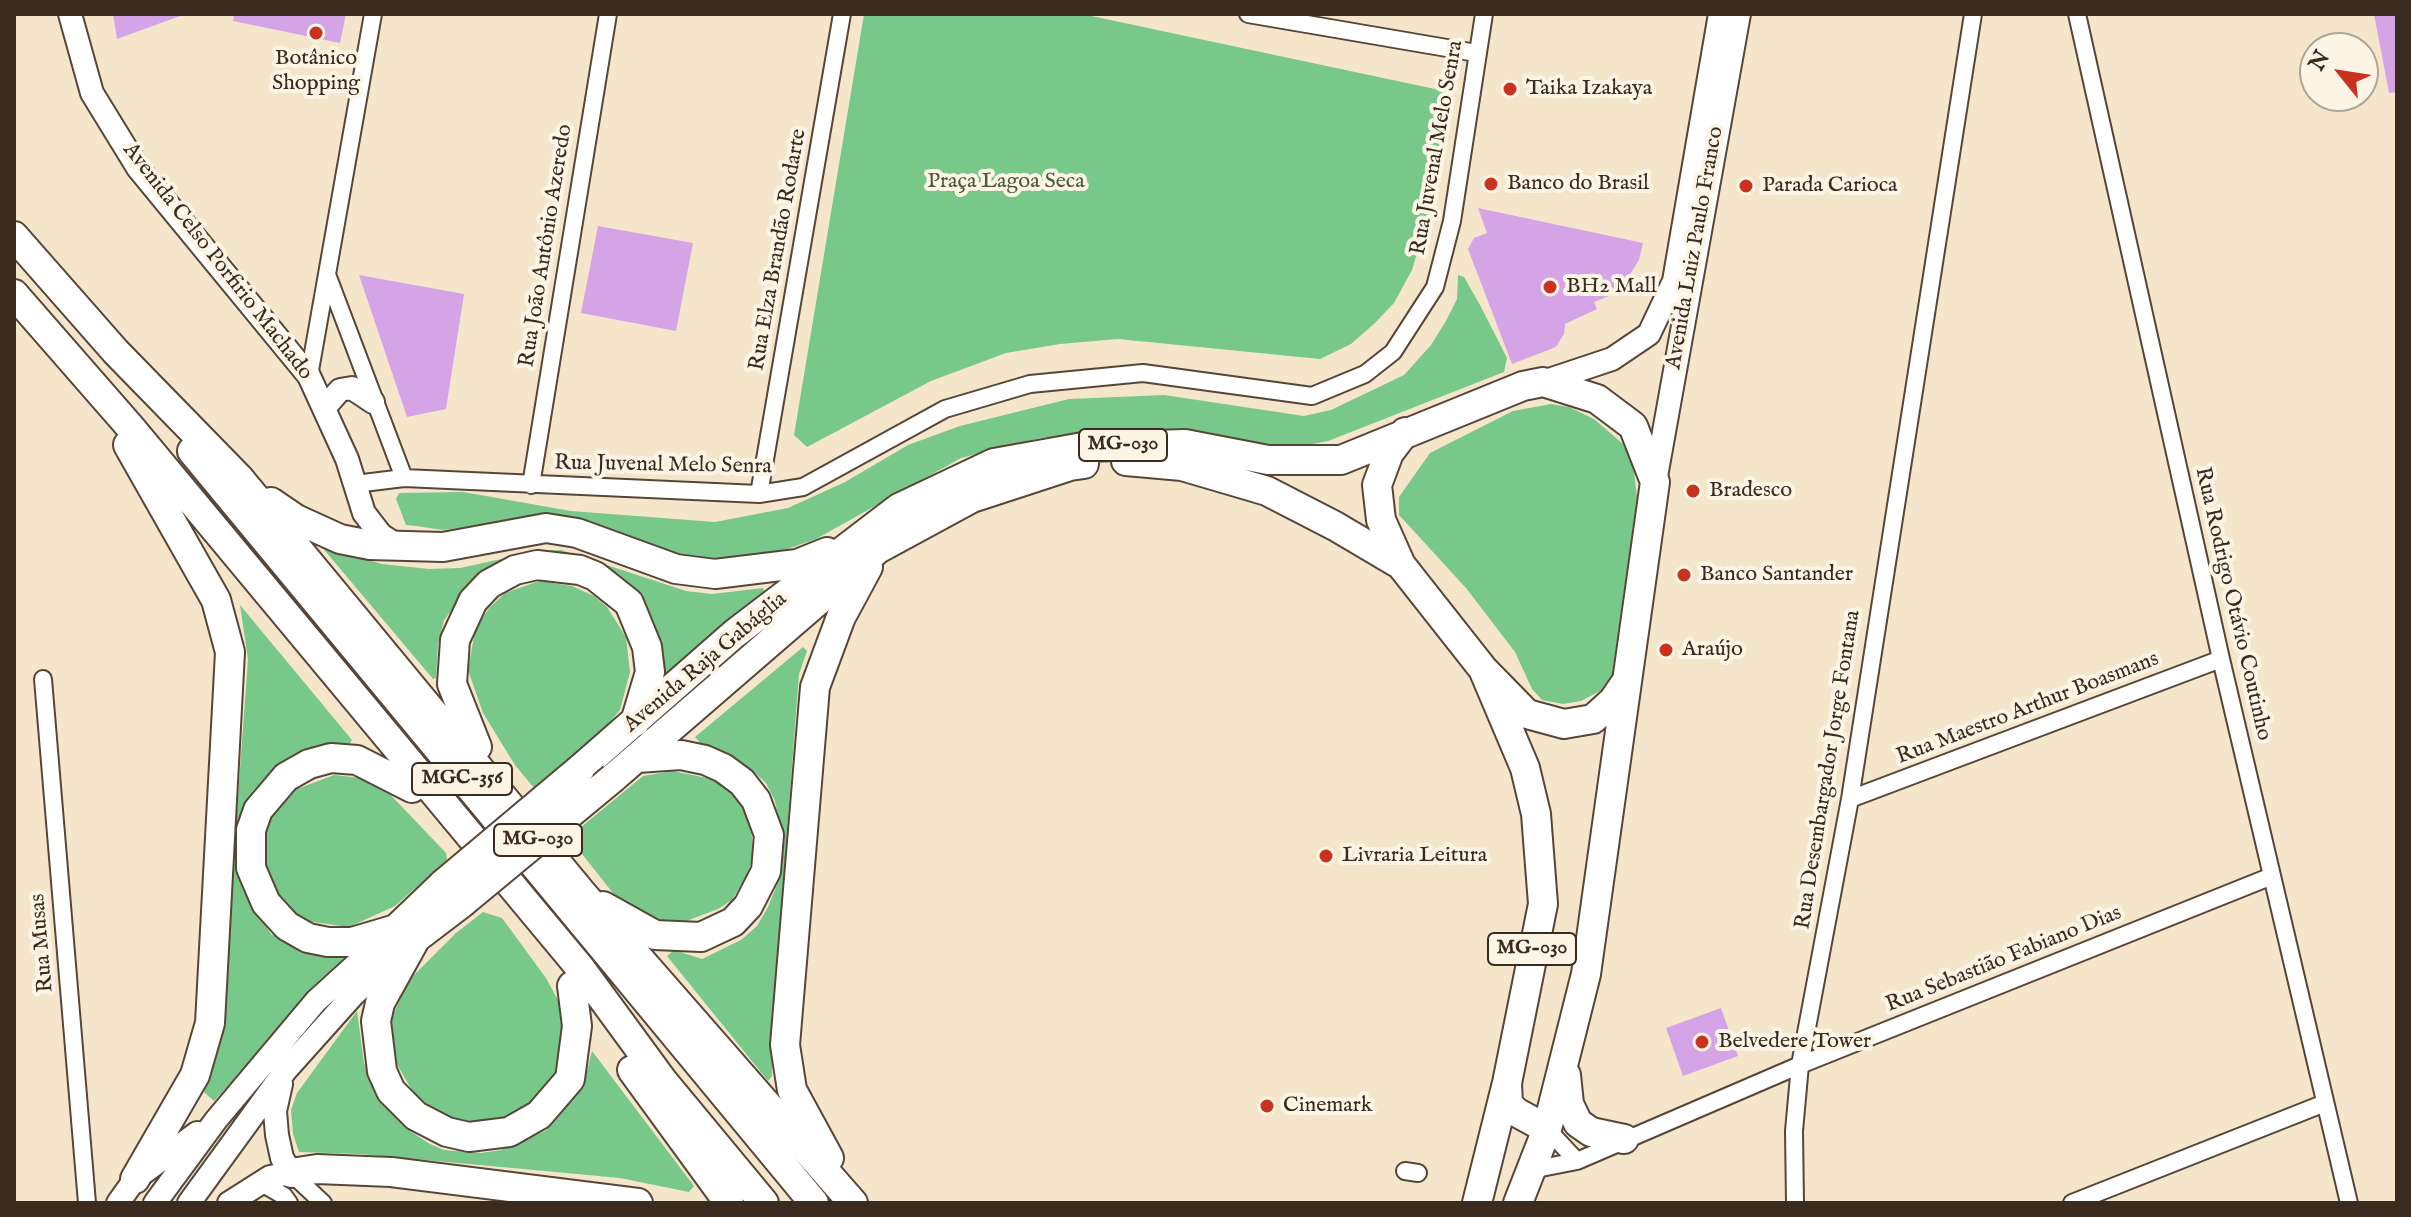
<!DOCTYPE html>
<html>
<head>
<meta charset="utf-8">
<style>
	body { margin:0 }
	#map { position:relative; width:2411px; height:1217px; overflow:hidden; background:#f5e6cb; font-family:"IM FELL English",serif }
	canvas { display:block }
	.frame { position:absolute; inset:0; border:16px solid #3b2a1e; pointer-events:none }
	.north { position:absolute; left:2299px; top:32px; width:80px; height:80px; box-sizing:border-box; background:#fcf5e5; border:2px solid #afa495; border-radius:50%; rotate:300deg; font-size:22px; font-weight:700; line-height:32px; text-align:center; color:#3b2a1e }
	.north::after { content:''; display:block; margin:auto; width:28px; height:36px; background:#c8321e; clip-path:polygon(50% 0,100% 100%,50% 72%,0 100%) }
</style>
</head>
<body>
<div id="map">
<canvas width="2411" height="1217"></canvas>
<div class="frame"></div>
<div class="north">N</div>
</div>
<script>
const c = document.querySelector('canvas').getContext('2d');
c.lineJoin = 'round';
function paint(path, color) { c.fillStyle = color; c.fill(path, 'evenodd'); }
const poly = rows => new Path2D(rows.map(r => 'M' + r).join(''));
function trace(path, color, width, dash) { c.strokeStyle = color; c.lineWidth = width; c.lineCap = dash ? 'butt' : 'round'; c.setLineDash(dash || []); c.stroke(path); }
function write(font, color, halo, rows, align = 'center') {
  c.font = font + ' "IM FELL English",serif'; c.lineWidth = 8; c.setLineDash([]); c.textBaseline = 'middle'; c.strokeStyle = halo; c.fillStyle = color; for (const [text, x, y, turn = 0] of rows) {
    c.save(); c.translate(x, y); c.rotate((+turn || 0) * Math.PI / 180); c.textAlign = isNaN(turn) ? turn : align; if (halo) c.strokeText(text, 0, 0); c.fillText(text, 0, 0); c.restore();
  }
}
paint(poly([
	[864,14,1082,14,1449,92,1432,201,1412,270,1394,303,1375,323,1351,344,1320,359,1118,339,1060,344,1006,353,931,381,807,447,794,435],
	[1458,275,1464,277,1480,305,1507,358,1504,372,1328,441,1291,448,1150,430,1040,438,961,458,816,539,761,558,707,561,502,523,443,530,416,526,406,525,396,499,399,493,463,492,571,511,715,522,788,508,845,482,908,445,960,426,1069,399,1164,395,1304,416,1331,410,1404,375,1431,345,1446,321,1457,299],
	[1551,404,1569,407,1594,419,1623,444,1633,463,1637,497,1612,675,1602,690,1581,701,1563,704,1542,700,1532,689,1515,652,1466,588,1399,515,1399,497,1430,453,1513,411],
	[321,546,382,564,429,569,460,568,538,551,561,550,686,591,712,594,763,588,765,593,666,683,658,682,656,637,647,609,626,582,598,566,474,581,444,620,438,644,436,678,433,679],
	[539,581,572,586,594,596,607,607,626,637,630,672,620,710,603,730,534,788,515,765,483,713,468,670,475,631,489,608,505,593],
	[240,605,352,740,349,745,296,753,282,761,252,792,245,811,238,872,243,890,271,934,312,954,346,957,214,1101,204,1092,223,1002,248,659],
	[803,647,807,651,799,674,774,1003,772,1076,768,1081,667,956,674,950,702,959,741,940,757,926,768,907,777,885,780,862,780,824,775,801,766,783,752,770,702,745,695,737],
	[673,771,712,779,735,796,748,818,752,837,752,859,748,873,732,900,718,909,681,923,652,920,620,902,571,840,575,832,643,776],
	[334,775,361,778,384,788,446,853,447,860,395,906,349,927,305,921,289,908,276,896,261,852,261,832,275,807,289,792],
	[483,912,502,918,546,978,559,1002,563,1040,555,1079,527,1108,492,1121,473,1122,451,1118,423,1104,413,1092,392,1056,391,1019,409,980,456,933],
	[357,1011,364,1063,379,1100,410,1131,430,1144,444,1150,481,1153,501,1150,545,1131,583,1087,592,1051,694,1186,689,1192,620,1178,361,1154,299,1152,293,1134,291,1110,297,1093]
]), '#77c889');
paint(poly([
	[113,14,180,14,180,16,117,39],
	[234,14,346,14,340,43,233,21],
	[2374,14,2397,14,2397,92,2389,93],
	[1478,208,1643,243,1639,260,1627,279,1609,296,1594,302,1597,309,1565,324,1564,334,1556,347,1512,364,1468,249,1474,238,1487,233],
	[598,226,693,243,676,331,581,313],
	[359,275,464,294,446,409,407,417],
	[1721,1008,1738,1056,1683,1076,1666,1028]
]), '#d5a4e7');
const street = poly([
	[1248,14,1476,53],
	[2077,14,2221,659,2349,1203],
	[328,277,404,478],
	[309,376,373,14],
	[355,484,404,478,759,494,803,487,945,409,1030,384,1143,373,1312,396,1365,374,1393,352,1435,287,1452,221,1484,14],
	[531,485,608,14],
	[759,494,842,14],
	[43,679,87,1203],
	[1850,799,2221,659],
	[1547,1129,1577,1161],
	[1531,1170,1577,1161,1800,1065,2272,876],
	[1405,1171,1418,1173],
	[291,1173,323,1203],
	[260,1182,284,1196,289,1203],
	[1795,1203,1794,1131,1800,1065,1850,799,1973,14],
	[2072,1203,2325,1103]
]);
const secondary = poly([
	[70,14,92,93,138,168,309,376,347,459,364,513,381,535,400,547],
	[1543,382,1612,359,1649,334,1674,281,1720,14],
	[325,407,340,390,352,388,373,402],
	[1655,482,1739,14],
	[118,1203,135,1179,197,1133],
	[155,1203,216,1120,316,1001,392,932],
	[189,1203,285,1071,354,994,405,949],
	[229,1203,270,1177,291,1173,282,1158,277,1135,275,1111,281,1084]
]);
const highway = poly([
	[14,236,116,352,239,478,581,892,853,1203],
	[14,294,131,428,581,969,663,1081,764,1203],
	[1405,432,1389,453,1377,485,1381,520,1401,565,1483,669,1527,714,1564,724,1593,719,1613,701,1626,682],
	[128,445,216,600,230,652,210,1023,195,1075,135,1179],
	[192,451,814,1203],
	[1126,461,1182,466,1267,491,1335,526,1401,565],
	[271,502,296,519,340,539,370,545,443,547,546,528,577,533,676,569,715,574,797,564,827,552],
	[477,747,452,684,455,640,473,601,489,584,515,570,537,565,580,570,595,576,629,603,647,647,650,672,635,722],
	[580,769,734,634,899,508,994,463,1083,447,1185,444,1268,460,1341,460,1523,386,1543,382,1597,399,1633,426,1655,482,1586,974,1547,1129,1518,1203],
	[613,778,878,549,972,498,1070,466,1084,464],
	[412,788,357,760,331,758,309,764,286,777,258,810,251,830,251,868,266,903,287,926,308,938,328,942,352,942,396,929,443,884],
	[462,903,416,938,380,1003,376,1021,382,1071,391,1091,416,1116,447,1132,469,1137,509,1132,539,1115,570,1079,577,1026,572,986],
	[603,906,655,935,701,937,733,922,748,906,766,871,769,835,756,800,742,782,723,768,705,760,681,755,637,758],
	[632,1070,729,1203],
	[1566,1075,1569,1104,1578,1123,1591,1132,1624,1139],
	[1507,1083,1508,1104,1516,1112,1547,1129],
	[829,1158,792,1090,785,1045,815,687,841,617,868,567],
	[291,1173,317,1169,391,1172,638,1203],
	[1477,1203,1507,1083,1543,904,1536,814,1525,768,1483,669]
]);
trace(street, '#574638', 20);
trace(secondary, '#574638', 26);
trace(highway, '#574638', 32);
trace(street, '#fff', 16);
trace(secondary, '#fff', 22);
trace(highway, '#fff', 28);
const highwayBridge = poly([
	[443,884,580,769],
	[462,903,613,778]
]);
trace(highwayBridge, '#574638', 32, []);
trace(highwayBridge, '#fff', 28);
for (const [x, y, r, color] of [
	[316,33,8,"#c8321e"],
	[1510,89,8,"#c8321e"],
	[1491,184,8,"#c8321e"],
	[1746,186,8,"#c8321e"],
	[1550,287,8,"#c8321e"],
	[1693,491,8,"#c8321e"],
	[1684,575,8,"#c8321e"],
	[1666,650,8,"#c8321e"],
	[1326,856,8,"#c8321e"],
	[1702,1042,8,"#c8321e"],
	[1267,1106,8,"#c8321e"]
]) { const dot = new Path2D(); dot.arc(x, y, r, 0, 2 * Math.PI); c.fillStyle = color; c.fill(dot); trace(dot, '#fcf5e5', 3); }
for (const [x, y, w] of [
	[1123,445,88],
	[462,779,100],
	[538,840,88],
	[1532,949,88]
]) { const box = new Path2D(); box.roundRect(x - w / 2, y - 16, w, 32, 6); c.fillStyle = '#fcf5e5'; c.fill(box); trace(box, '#3b2a1e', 2); }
write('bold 20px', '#3b2a1e', null, [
	["MG-030",1123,445],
	["MGC-356",462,779],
	["MG-030",538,840],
	["MG-030",1532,949]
]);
write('22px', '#3b2a1e', '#fcf5e5', [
	["Botânico",316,59,"center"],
	["Shopping",316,84,"center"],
	["Taika Izakaya",1526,89],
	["Banco do Brasil",1507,184],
	["Parada Carioca",1762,186],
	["BH2 Mall",1566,287],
	["Bradesco",1709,491],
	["Banco Santander",1700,575],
	["Araújo",1682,650],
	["Livraria Leitura",1342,856],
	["Belvedere Tower",1718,1042],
	["Cinemark",1283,1106]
], 'left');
write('22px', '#3b2a1e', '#fcf5e5', [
	["Rua Juvenal Melo Senra",1438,148,-80],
	["Rua João Antônio Azeredo",547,246,-81],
	["Avenida Luiz Paulo Franco",1696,248,-80],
	["Rua Elza Brandão Rodarte",779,250,-80],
	["Avenida Celso Porfirio Machado",217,262,52],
	["Rua Juvenal Melo Senra",663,466,1],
	["Rua Rodrigo Otávio Coutinho",2232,604,77],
	["Avenida Raja Gabáglia",706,663,-40],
	["Rua Maestro Arthur Boasmans",2028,709,-21],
	["Rua Desembargador Jorge Fontana",1829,770,-81],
	["Rua Musas",43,943,-95],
	["Rua Sebastião Fabiano Dias",2004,960,-22]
]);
write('22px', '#4d593e', '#fcf5e5', [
	["Praça Lagoa Seca",1006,182]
]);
</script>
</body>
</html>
